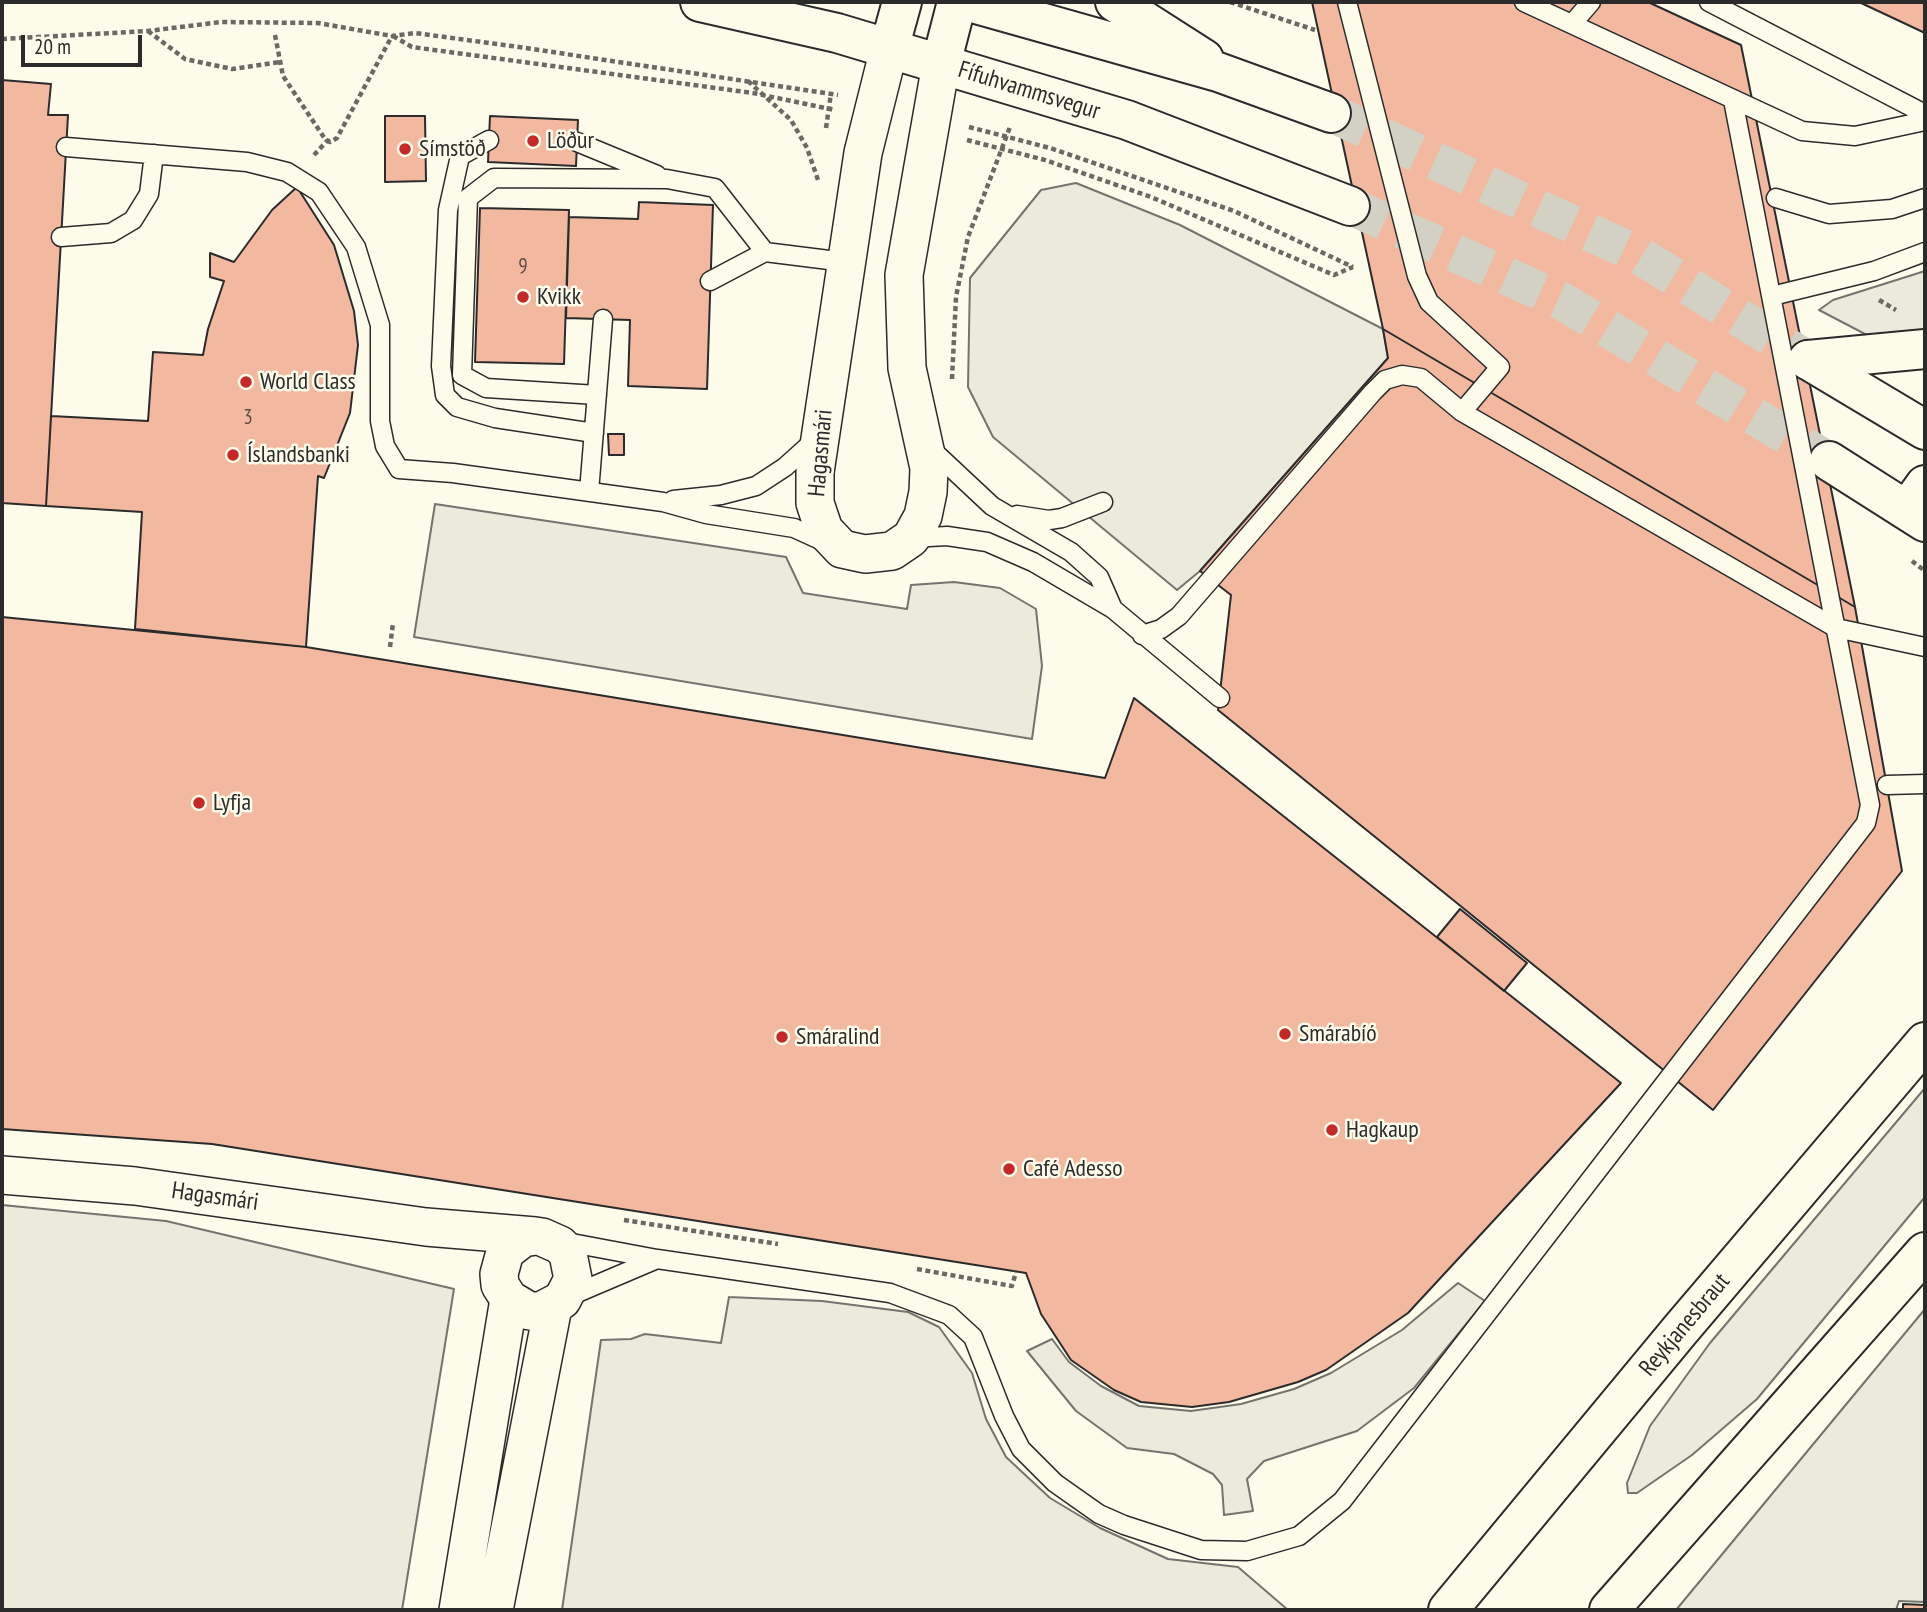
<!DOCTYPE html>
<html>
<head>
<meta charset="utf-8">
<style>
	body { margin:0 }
	#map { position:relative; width:1927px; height:1612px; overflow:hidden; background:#fdfbea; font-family:"PT Sans Narrow",sans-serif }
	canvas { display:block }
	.frame { position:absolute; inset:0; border:4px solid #2b2b2b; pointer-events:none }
	.scale { position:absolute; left:21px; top:35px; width:121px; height:32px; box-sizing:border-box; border:4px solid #2b2b2b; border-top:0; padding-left:9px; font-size:21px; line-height:24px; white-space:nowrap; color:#2b2b2b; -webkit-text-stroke:5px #fdfbea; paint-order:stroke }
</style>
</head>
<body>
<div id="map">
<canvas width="1927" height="1612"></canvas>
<div class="frame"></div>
<div class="scale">20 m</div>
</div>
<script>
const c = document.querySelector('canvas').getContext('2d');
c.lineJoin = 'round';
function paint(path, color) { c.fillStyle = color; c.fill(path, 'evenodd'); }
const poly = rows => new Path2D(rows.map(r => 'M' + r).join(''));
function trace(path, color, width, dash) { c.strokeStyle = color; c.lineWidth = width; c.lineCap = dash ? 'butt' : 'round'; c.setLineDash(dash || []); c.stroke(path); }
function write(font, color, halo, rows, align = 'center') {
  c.font = font + ' "PT Sans Narrow",sans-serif'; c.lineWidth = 5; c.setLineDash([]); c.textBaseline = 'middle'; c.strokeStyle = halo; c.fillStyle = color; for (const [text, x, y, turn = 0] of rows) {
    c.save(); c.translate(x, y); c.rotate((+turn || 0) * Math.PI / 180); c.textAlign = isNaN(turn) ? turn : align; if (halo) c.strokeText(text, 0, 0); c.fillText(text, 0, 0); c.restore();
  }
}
const green = poly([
	[1925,271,1925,338,1896,341,1865,334,1819,310,1833,300,1925,271],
	[1925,1088,1925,1197,1757,1399,1692,1455,1637,1493,1628,1493,1627,1483,1650,1426,1710,1343,1925,1088],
	[1925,1309,1925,1602,1899,1601,1896,1610,1676,1610,1925,1309]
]);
paint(green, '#ecebdb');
trace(green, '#74746e', 2);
const parking = poly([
	[1076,183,1180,225,1383,329,1388,358,1200,571,1177,590,993,437,968,387,970,278,1041,190,1076,183],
	[435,504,786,557,803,593,907,609,911,585,954,582,1000,588,1036,609,1042,666,1032,739,414,637,435,504],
	[2,1205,166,1221,454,1289,402,1610,2,1610,2,1205],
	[1458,1283,1485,1301,1414,1388,1357,1431,1264,1461,1247,1479,1253,1511,1224,1515,1222,1485,1213,1474,1174,1454,1127,1448,1076,1411,1027,1351,1052,1339,1069,1362,1101,1386,1139,1406,1191,1411,1241,1404,1294,1389,1331,1373,1402,1330,1458,1283],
	[729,1297,822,1301,908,1312,939,1327,972,1373,986,1419,1006,1457,1050,1498,1100,1528,1168,1559,1238,1567,1288,1610,562,1610,601,1340,631,1339,645,1334,721,1343,729,1297]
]);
paint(parking, '#eceadb');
trace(parking, '#74746e', 2);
const building = poly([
	[1312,2,1648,2,1741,45,1855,607,1383,329,1312,2],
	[1859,2,1925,2,1925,33,1859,2],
	[2,80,51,84,48,115,68,115,46,506,2,503,2,80],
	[385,116,425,116,426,181,385,182,385,116],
	[490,116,578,120,576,166,488,162,490,116],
	[297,187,334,245,354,311,358,345,350,413,324,478,318,476,306,647,135,629,142,512,46,506,51,416,148,421,153,352,203,355,208,329,224,281,210,277,210,253,234,262,272,210,297,187],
	[639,202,713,205,707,389,628,386,630,320,566,318,569,217,638,219,639,202],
	[480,208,569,210,564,364,475,362,480,208],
	[1383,329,1855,607,1902,871,1713,1110,1218,710,1231,595,1200,571,1388,358,1383,329],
	[608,434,624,434,624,455,609,455,608,434],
	[2,617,306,647,1105,778,1134,698,1621,1083,1408,1313,1326,1370,1298,1382,1229,1402,1192,1407,1141,1402,1114,1390,1071,1360,1041,1314,1026,1273,212,1144,2,1129,2,617],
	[1460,909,1527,963,1504,991,1437,937,1460,909],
	[1903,1604,1925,1605,1925,1610,1903,1610,1903,1604]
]);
paint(building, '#f2b8a0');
trace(building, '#2b2b2b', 2);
trace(poly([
	[1331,113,1637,254,1808,360],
	[1350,206,1560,300,1829,461]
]), '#d3d1c4', 38, [38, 19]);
const lane = poly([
	[1347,2,1417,276,1429,302,1500,367,1462,412],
	[1524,2,1802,131,1855,136,1925,121],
	[1709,2,1925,114],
	[1572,24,1591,2],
	[489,140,460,156,448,210,441,366,445,395,457,407,495,418,594,433],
	[577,142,657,175],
	[66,147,247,162,287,172,319,192,356,247,380,325,380,421,385,446,399,469,453,473,663,502,706,514,794,528,827,543],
	[1776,198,1829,214,1892,209,1925,198],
	[61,237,111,233,133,220,149,194,154,154],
	[710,281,765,252,845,262],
	[1772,296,1874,271,1925,252],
	[597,395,486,388,462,375,468,198,494,178,667,179,715,188,765,252],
	[930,448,992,506,1071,552,1099,577,1113,609],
	[589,492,603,319],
	[673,500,721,495,756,486,785,467,816,439],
	[1017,515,1049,520,1062,518,1103,502],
	[911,538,947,536,987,542,1033,562,1113,609,1220,698],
	[1142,635,1161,629,1179,616,1373,392,1385,380,1402,375,1421,378,1462,412,1836,628,1925,647],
	[1887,785,1925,784],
	[561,1241,657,1259,890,1293,949,1315,973,1337,1004,1416,1021,1449,1055,1483,1099,1514,1124,1525,1201,1550,1247,1551,1299,1536,1342,1501,1866,823,1870,805,1733,100],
	[570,1296,657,1259]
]);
const street = poly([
	[889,49,863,153,815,472,815,503,824,530,842,549,865,554,892,551,911,538,923,516,928,492,929,468,907,368,904,275,941,64],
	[2,1175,135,1186,426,1227,535,1236,542,1237,560,1245,568,1254,573,1279,562,1300,541,1311,529,1311,509,1299,500,1285,499,1274,505,1252,523,1238,535,1236],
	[458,1610,509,1299],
	[494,1610,553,1307]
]);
const secondary = poly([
	[700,2,837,33,1127,120,1350,206],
	[969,2,1218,72,1331,113],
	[1115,2,1204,59],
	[889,49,902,2],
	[941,64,957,2],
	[1808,360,1925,430],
	[1829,461,1925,522]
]);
const highway = poly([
	[1808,360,1925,349],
	[1907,510,1925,485],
	[1448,1610,1681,1329,1925,1042],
	[1609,1610,1925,1252]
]);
trace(lane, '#2b2b2b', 21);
trace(street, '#2b2b2b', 40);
trace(secondary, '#2b2b2b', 42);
trace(highway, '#2b2b2b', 42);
trace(poly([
	[1230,2,1315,30],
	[148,31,185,59,232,69,280,62],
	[275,35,283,76,325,139,330,142,337,138,392,36],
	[393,36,412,47,753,93,835,110],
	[2,39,148,31,221,22,318,23,392,36,415,33,519,47,838,95],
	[748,81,791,120,807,148,818,180],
	[969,127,1050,148,1234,211,1353,267],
	[826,128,831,93],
	[967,140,1045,160,1151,197,1334,275,1353,267],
	[314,155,328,140],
	[1879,300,1896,310],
	[952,379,956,297,968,237,1010,127],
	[1912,561,1925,571],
	[390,647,393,623],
	[624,1220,778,1244],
	[917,1269,1012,1286,1016,1272]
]), '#6a6964', 4.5, [5, 3.5]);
trace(lane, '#fdfbea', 18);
trace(street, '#fdfbea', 37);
trace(secondary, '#fdfbea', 38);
trace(highway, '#fdfbea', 38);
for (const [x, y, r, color] of [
	[533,141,7,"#c62828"],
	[405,149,7,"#c62828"],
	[523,297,7,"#c62828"],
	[246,382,7,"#c62828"],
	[233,455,7,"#c62828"],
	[199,803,7,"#c62828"],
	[1285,1034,7,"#c62828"],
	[782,1037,7,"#c62828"],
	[1332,1130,7,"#c62828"],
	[1009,1169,7,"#c62828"]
]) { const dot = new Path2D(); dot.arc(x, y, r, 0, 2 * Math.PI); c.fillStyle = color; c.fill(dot); trace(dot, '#fdfbea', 2.5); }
write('21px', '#5d4e48', null, [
	["9",523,267],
	["3",248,418]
]);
write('24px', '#2b2b2b', '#fdfbea', [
	["Fífuhvammsvegur",1029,91,17],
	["Hagasmári",821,453,-85],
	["Hagasmári",215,1197,8],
	["Reykjanesbraut",1685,1325,-50]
]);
write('24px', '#2b2b2b', '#fdfbea', [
	["Löður",547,141],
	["Símstöð",419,149],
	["Kvikk",537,297],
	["World Class",260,382],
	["Íslandsbanki",247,455],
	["Lyfja",213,803],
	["Smárabíó",1299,1034],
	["Smáralind",796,1037],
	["Hagkaup",1346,1130],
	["Café Adesso",1023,1169]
], 'left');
</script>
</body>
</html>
